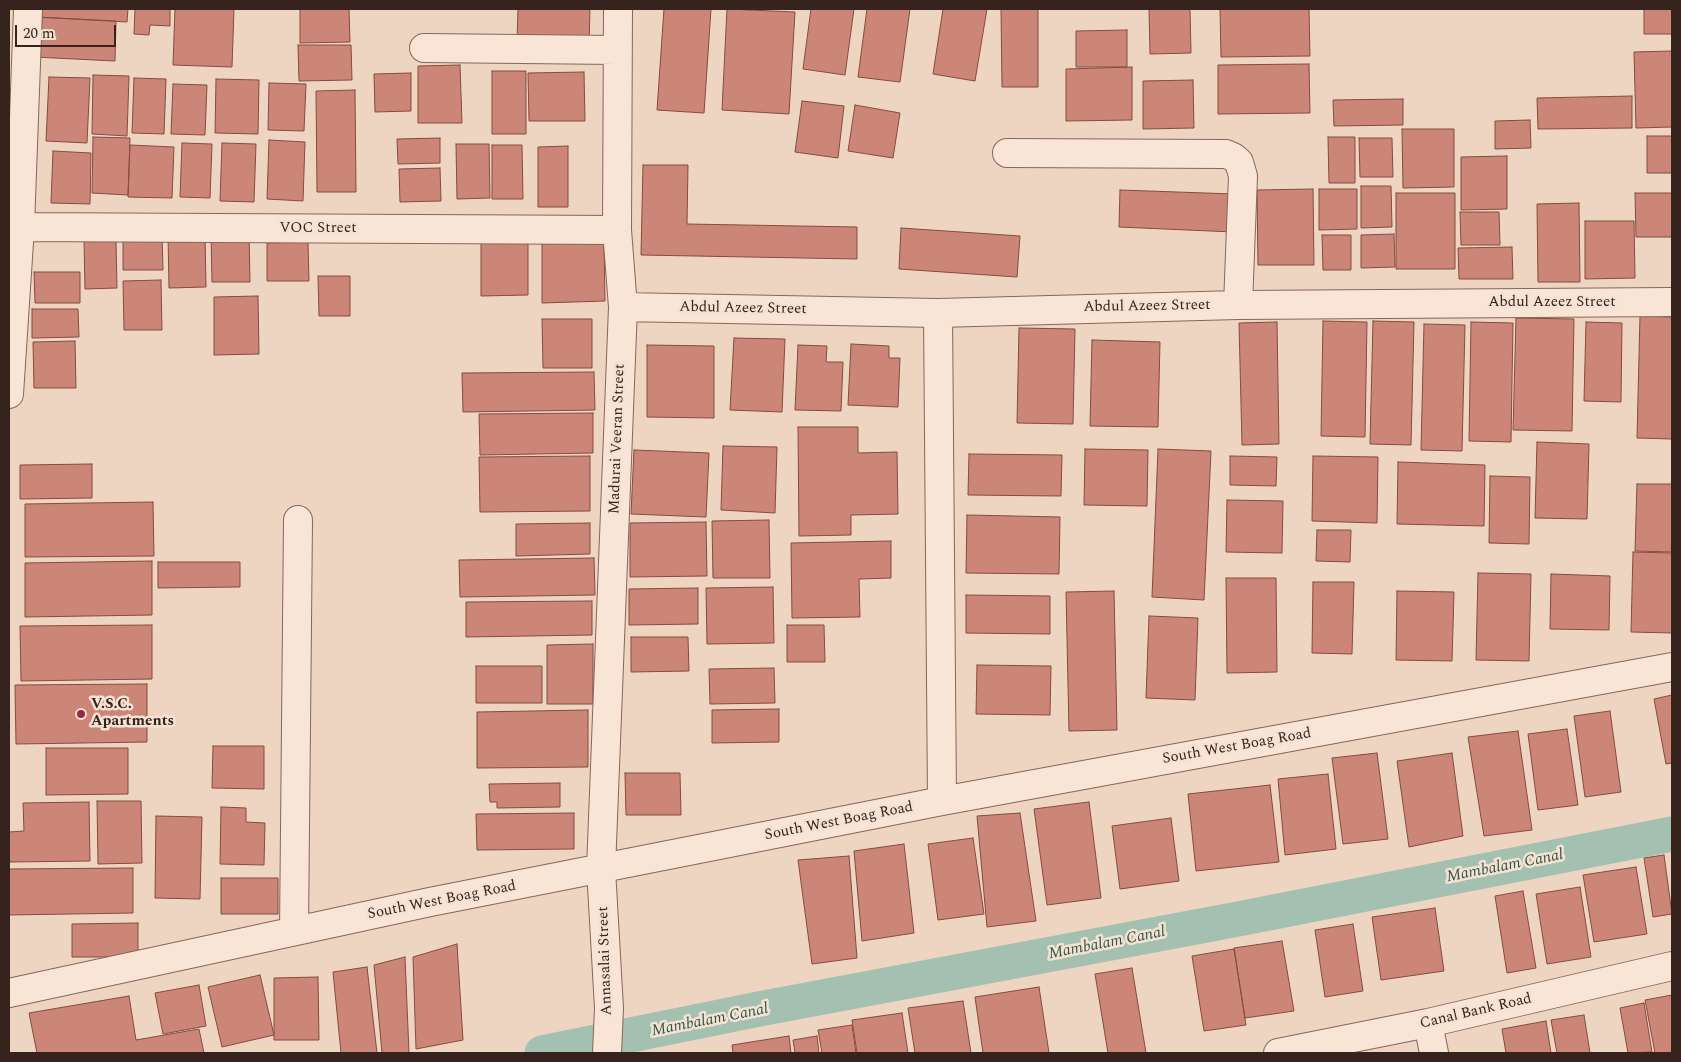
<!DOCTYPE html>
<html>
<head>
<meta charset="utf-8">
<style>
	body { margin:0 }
	#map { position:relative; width:1681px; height:1062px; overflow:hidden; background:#edd5c2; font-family:Spectral,serif }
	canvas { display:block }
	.frame { position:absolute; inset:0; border:10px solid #37231e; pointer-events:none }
	.scale { position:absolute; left:15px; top:25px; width:101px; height:22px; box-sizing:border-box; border:2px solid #37231e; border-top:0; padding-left:6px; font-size:15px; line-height:18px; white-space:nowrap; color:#37231e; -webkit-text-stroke:4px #f5e2d2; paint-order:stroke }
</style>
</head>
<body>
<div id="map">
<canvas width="1681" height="1062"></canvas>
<div class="frame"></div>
<div class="scale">20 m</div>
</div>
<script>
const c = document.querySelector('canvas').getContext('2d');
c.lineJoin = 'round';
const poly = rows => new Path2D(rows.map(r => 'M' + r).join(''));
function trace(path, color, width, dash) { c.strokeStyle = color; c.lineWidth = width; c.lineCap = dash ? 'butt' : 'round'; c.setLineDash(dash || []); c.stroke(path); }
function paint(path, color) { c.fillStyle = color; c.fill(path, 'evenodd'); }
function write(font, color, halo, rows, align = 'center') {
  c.font = font + ' Spectral,serif'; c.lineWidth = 5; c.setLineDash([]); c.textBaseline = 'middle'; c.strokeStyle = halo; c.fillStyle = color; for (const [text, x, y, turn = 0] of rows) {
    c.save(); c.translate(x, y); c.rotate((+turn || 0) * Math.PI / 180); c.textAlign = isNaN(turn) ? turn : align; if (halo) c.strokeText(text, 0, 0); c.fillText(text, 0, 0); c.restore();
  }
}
trace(poly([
	[542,1053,759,1009,1233,920,1672,834]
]), '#a4c0b1', 35);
const building = poly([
	[36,9,128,9,127,22,36,17,36,9],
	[135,9,170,9,170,26,150,25,149,35,134,34,135,9],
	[175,9,234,9,232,67,173,65,175,9],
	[300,9,349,9,350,42,300,43,300,9],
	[518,9,590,9,589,44,517,42,518,9],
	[664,9,711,9,704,113,657,110,664,9],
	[727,9,795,12,789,114,722,110,727,9],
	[811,9,854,9,845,75,803,69,811,9],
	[867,9,910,9,900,82,858,77,867,9],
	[943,9,987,9,975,81,933,74,943,9],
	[1001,9,1038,9,1038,87,1002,87,1001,9],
	[1149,9,1190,9,1191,53,1150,54,1149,9],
	[1220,9,1309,9,1310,56,1221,57,1220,9],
	[1644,9,1672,9,1672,34,1644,34,1644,9],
	[36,17,116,21,115,61,34,57,36,17],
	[1127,30,1127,67,1076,67,1076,31,1127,30],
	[298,45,351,45,352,80,299,81,298,45],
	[1672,51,1672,127,1636,128,1634,52,1672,51],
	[1309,64,1310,113,1218,114,1218,65,1309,64],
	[460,65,462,123,418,123,418,66,460,65],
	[1132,67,1132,120,1066,121,1066,69,1132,67],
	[492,71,526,71,526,134,492,134,492,71],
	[584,72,585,121,529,121,528,73,584,72],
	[411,73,411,111,375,112,374,74,411,73],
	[93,75,129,76,127,136,92,134,93,75],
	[49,77,90,78,87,143,46,141,49,77],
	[134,78,166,79,164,134,132,133,134,78],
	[216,79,259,80,258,134,215,133,216,79],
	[1193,80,1194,128,1143,129,1143,81,1193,80],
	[269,83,306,84,304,131,268,130,269,83],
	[173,84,207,85,205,135,171,134,173,84],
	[355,90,356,192,317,192,316,91,355,90],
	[1632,96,1632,128,1538,129,1537,98,1632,96],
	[1403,99,1403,125,1334,126,1333,100,1403,99],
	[802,101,844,106,838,158,795,152,802,101],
	[855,105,900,113,893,158,848,151,855,105],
	[1530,120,1531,148,1495,149,1495,121,1530,120],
	[1402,129,1454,129,1454,187,1403,188,1402,129],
	[1647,136,1672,136,1672,173,1647,173,1647,136],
	[93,137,130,138,128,195,92,193,93,137],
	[1328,137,1355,137,1355,183,1329,183,1328,137],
	[440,138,440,163,398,164,397,139,440,138],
	[1359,138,1392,138,1393,177,1360,177,1359,138],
	[269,140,305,142,303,201,267,199,269,140],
	[182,143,212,144,210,198,180,197,182,143],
	[222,143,256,144,254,202,220,201,222,143],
	[456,144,489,144,490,198,457,199,456,144],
	[130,145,174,147,172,198,128,197,130,145],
	[492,145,522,145,523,199,492,199,492,145],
	[568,146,568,207,538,207,538,147,568,146],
	[53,151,91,153,90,204,51,203,53,151],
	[1507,156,1507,209,1461,210,1461,157,1507,156],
	[643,165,688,165,687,224,857,227,857,259,641,255,643,165],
	[440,168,441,201,400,202,399,169,440,168],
	[1361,186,1391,186,1392,227,1361,228,1361,186],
	[1313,189,1314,265,1258,265,1257,190,1313,189],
	[1319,189,1357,189,1357,229,1319,230,1319,189],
	[1120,190,1234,194,1233,232,1119,227,1120,190],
	[1396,193,1455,193,1455,269,1396,269,1396,193],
	[1635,193,1672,193,1672,237,1636,237,1635,193],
	[1579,203,1580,282,1538,282,1537,204,1579,203],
	[1460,212,1499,212,1500,245,1461,245,1460,212],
	[1585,221,1634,221,1635,278,1585,279,1585,221],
	[901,228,1020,236,1017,277,899,269,901,228],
	[205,233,206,287,169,288,168,234,205,233],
	[211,233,249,233,250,282,212,282,211,233],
	[1394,234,1395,267,1361,268,1361,235,1394,234],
	[1322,235,1351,235,1351,270,1323,270,1322,235],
	[162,236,163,270,123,270,123,237,162,236],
	[528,238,528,295,481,296,481,239,528,238],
	[84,241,116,241,117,288,85,289,84,241],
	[308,242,309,281,267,281,267,243,308,242],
	[604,242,605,301,542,303,542,243,604,242],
	[1512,247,1513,279,1459,279,1458,248,1512,247],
	[34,272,80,272,80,303,35,303,34,272],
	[318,276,350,276,350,316,319,316,318,276],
	[161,280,162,330,124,330,123,281,161,280],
	[258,296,259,354,214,355,214,297,258,296],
	[32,309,78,309,79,337,32,338,32,309],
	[1640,316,1672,317,1672,439,1637,438,1640,316],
	[1516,318,1574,319,1572,431,1513,430,1516,318],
	[542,319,592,319,592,368,543,368,542,319],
	[1323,321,1367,322,1365,437,1321,436,1323,321],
	[1373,321,1414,322,1411,445,1370,444,1373,321],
	[1277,322,1279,444,1242,445,1239,323,1277,322],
	[1471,322,1513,323,1511,442,1469,441,1471,322],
	[1586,322,1622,323,1621,402,1584,401,1586,322],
	[1424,324,1465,325,1462,451,1421,450,1424,324],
	[1019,328,1075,329,1073,424,1017,423,1019,328],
	[734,338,785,339,782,412,730,410,734,338],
	[1092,340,1160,342,1158,427,1090,426,1092,340],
	[75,341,76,388,34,388,33,342,75,341],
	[851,344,889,346,889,358,900,358,898,407,848,405,851,344],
	[647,345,714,346,714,418,647,417,647,345],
	[798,345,827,346,826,362,843,362,841,411,795,410,798,345],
	[594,372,595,410,463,412,462,373,594,372],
	[593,413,593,453,480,455,479,414,593,413],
	[798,427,858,427,858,453,897,452,898,514,851,515,851,535,799,536,798,427],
	[1537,442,1589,444,1587,519,1535,518,1537,442],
	[723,446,777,447,775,513,721,510,723,446],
	[1085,449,1148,450,1147,506,1084,505,1085,449],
	[1158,449,1211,451,1204,600,1152,597,1158,449],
	[634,450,709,453,706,517,631,514,634,450],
	[969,454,1062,455,1061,496,968,495,969,454],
	[590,456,590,511,480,512,479,457,590,456],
	[1230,456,1277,457,1276,486,1230,485,1230,456],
	[1313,456,1378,457,1377,523,1312,521,1313,456],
	[1398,462,1485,465,1484,526,1397,524,1398,462],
	[92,464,92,498,20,499,20,465,92,464],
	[1490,476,1530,477,1529,544,1489,543,1490,476],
	[1637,484,1672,484,1672,552,1635,551,1637,484],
	[1227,500,1283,501,1282,553,1226,552,1227,500],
	[153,502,154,556,25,557,25,504,153,502],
	[967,515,1060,517,1059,574,966,573,967,515],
	[769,520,770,578,713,578,712,521,769,520],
	[706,522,707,576,630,577,630,523,706,522],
	[590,523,590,554,516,556,516,524,590,523],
	[1317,530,1351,530,1350,562,1316,561,1317,530],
	[891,541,891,578,859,579,860,617,792,618,791,543,891,541],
	[1633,552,1672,553,1672,633,1631,632,1633,552],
	[594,558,595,595,460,597,459,560,594,558],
	[152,561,152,615,25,617,25,563,152,561],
	[158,562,240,562,240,587,158,588,158,562],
	[1478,573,1531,574,1529,661,1476,660,1478,573],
	[1551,574,1610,576,1609,630,1550,629,1551,574],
	[1226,578,1276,578,1277,672,1227,673,1226,578],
	[1313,582,1354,582,1352,654,1312,653,1313,582],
	[773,587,774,643,707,644,706,588,773,587],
	[698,588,698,624,629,625,629,589,698,588],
	[1114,591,1117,730,1069,731,1066,592,1114,591],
	[1397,591,1454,592,1452,661,1396,660,1397,591],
	[966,595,1050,596,1050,634,966,633,966,595],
	[592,601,592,635,466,637,466,602,592,601],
	[1149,616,1198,618,1195,700,1146,698,1149,616],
	[152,625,152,679,21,681,20,626,152,625],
	[787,625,824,625,825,662,787,662,787,625],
	[631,637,688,637,689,671,631,672,631,637],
	[593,644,593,704,547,704,547,645,593,644],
	[977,665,1051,666,1050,715,976,714,977,665],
	[476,666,542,666,542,703,476,703,476,666],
	[774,668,775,703,710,704,709,669,774,668],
	[147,684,147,742,16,744,15,685,147,684],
	[1672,695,1672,763,1666,764,1654,699,1672,695],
	[779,709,779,742,712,743,712,710,779,709],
	[588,710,588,767,477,768,477,712,588,710],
	[1610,711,1621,792,1585,797,1574,716,1610,711],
	[1567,729,1578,805,1538,810,1528,734,1567,729],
	[1518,731,1532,830,1484,836,1468,737,1518,731],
	[213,746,264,746,264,789,212,788,213,746],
	[46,748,128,748,128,794,46,795,46,748],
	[1377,753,1388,839,1343,844,1332,758,1377,753],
	[1452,753,1463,836,1409,847,1397,761,1452,753],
	[625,773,680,773,681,815,626,815,625,773],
	[1328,774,1336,849,1285,855,1278,779,1328,774],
	[560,783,560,807,497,808,497,802,490,802,489,784,560,783],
	[1270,785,1279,862,1196,871,1188,794,1270,785],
	[97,801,141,801,142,863,98,864,97,801],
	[89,802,90,861,9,862,9,832,24,831,23,803,89,802],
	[1089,802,1101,898,1047,905,1034,809,1089,802],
	[221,807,246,808,246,822,265,823,264,865,220,864,221,807],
	[574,813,574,849,477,850,476,814,574,813],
	[1020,813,1036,921,987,927,977,816,1020,813],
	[156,816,202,817,200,899,155,898,156,816],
	[1171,818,1179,881,1120,889,1112,826,1171,818],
	[973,838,984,914,938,920,928,844,973,838],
	[904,844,914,933,862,941,854,851,904,844],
	[1664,855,1672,914,1653,917,1644,858,1664,855],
	[849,856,857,958,812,964,798,860,849,856],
	[1636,867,1647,934,1594,942,1583,875,1636,867],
	[133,868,133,913,9,915,9,869,133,868],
	[221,878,278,878,278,914,221,914,221,878],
	[1580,887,1591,957,1547,964,1536,894,1580,887],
	[1523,891,1536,968,1507,973,1495,896,1523,891],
	[1435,908,1444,971,1381,980,1372,917,1435,908],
	[138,923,138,957,72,957,72,924,138,923],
	[1353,924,1363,991,1325,997,1315,930,1353,924],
	[1282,941,1294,1011,1245,1018,1234,948,1282,941],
	[457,944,463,1040,416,1049,413,957,457,944],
	[1234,949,1246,1025,1204,1031,1192,956,1234,949],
	[405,957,409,1053,382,1053,374,965,405,957],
	[367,967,377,1053,341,1053,333,972,367,967],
	[1132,968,1146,1053,1108,1053,1095,974,1132,968],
	[260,975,274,1035,222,1047,208,987,260,975],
	[318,977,319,1040,274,1040,274,978,318,977],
	[199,985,206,1026,163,1034,155,993,199,985],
	[1039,987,1049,1053,983,1053,975,997,1039,987],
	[1672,995,1672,1053,1655,1053,1645,1000,1672,995],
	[129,996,136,1040,199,1029,204,1053,37,1053,29,1013,129,996],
	[963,1001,971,1053,915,1053,908,1008,963,1001],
	[1644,1003,1652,1052,1628,1053,1620,1008,1644,1003],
	[902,1013,908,1053,857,1053,852,1020,902,1013],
	[1584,1015,1590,1053,1557,1053,1551,1020,1584,1015],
	[1546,1021,1551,1053,1506,1053,1502,1029,1546,1021],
	[852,1025,856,1053,822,1053,818,1030,852,1025],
	[789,1036,791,1053,733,1053,732,1045,789,1036],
	[817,1036,819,1053,795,1053,793,1040,817,1036]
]);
paint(building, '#cb8678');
trace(building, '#864a40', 1);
const minor = poly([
	[424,48,617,50],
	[1007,153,1226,154,1233,157,1239,162,1243,176,1238,305],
	[20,227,617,230],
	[623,307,938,313,1238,305,1672,302],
	[938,313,942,801],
	[9,394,20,227,28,9],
	[294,931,298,520],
	[9,993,430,902,942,801,1672,667],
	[1428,1023,1434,1053],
	[607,1053,609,1008,601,869,623,307,617,230,618,9],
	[1278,1053,1428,1023,1672,966]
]);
trace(minor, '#87665a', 30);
trace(minor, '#f8e5d5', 28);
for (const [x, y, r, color] of [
	[81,714,5,"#952a46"]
]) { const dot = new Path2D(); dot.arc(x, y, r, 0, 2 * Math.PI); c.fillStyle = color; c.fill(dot); trace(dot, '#f5e2d2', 2); }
write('15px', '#37231e', '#f5e2d2', [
	["VOC Street",318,229],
	["Abdul Azeez Street",1552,303],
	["Abdul Azeez Street",1147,307,-1],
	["Abdul Azeez Street",743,309,1],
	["Madurai Veeran Street",618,439,-88],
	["South West Boag Road",1237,747,-10],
	["South West Boag Road",839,822,-11],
	["South West Boag Road",442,901,-11],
	["Annasalai Street",606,961,-92],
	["Canal Bank Road",1476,1012,-13]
]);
write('bold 15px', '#37231e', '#f5e2d2', [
	["V.S.C.",91,705],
	["Apartments",91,722]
], 'left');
write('italic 16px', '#2d5649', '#f5e2d2', [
	["Mambalam Canal",1505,867,-11],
	["Mambalam Canal",1107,944,-11],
	["Mambalam Canal",710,1021,-11]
]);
</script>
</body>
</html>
